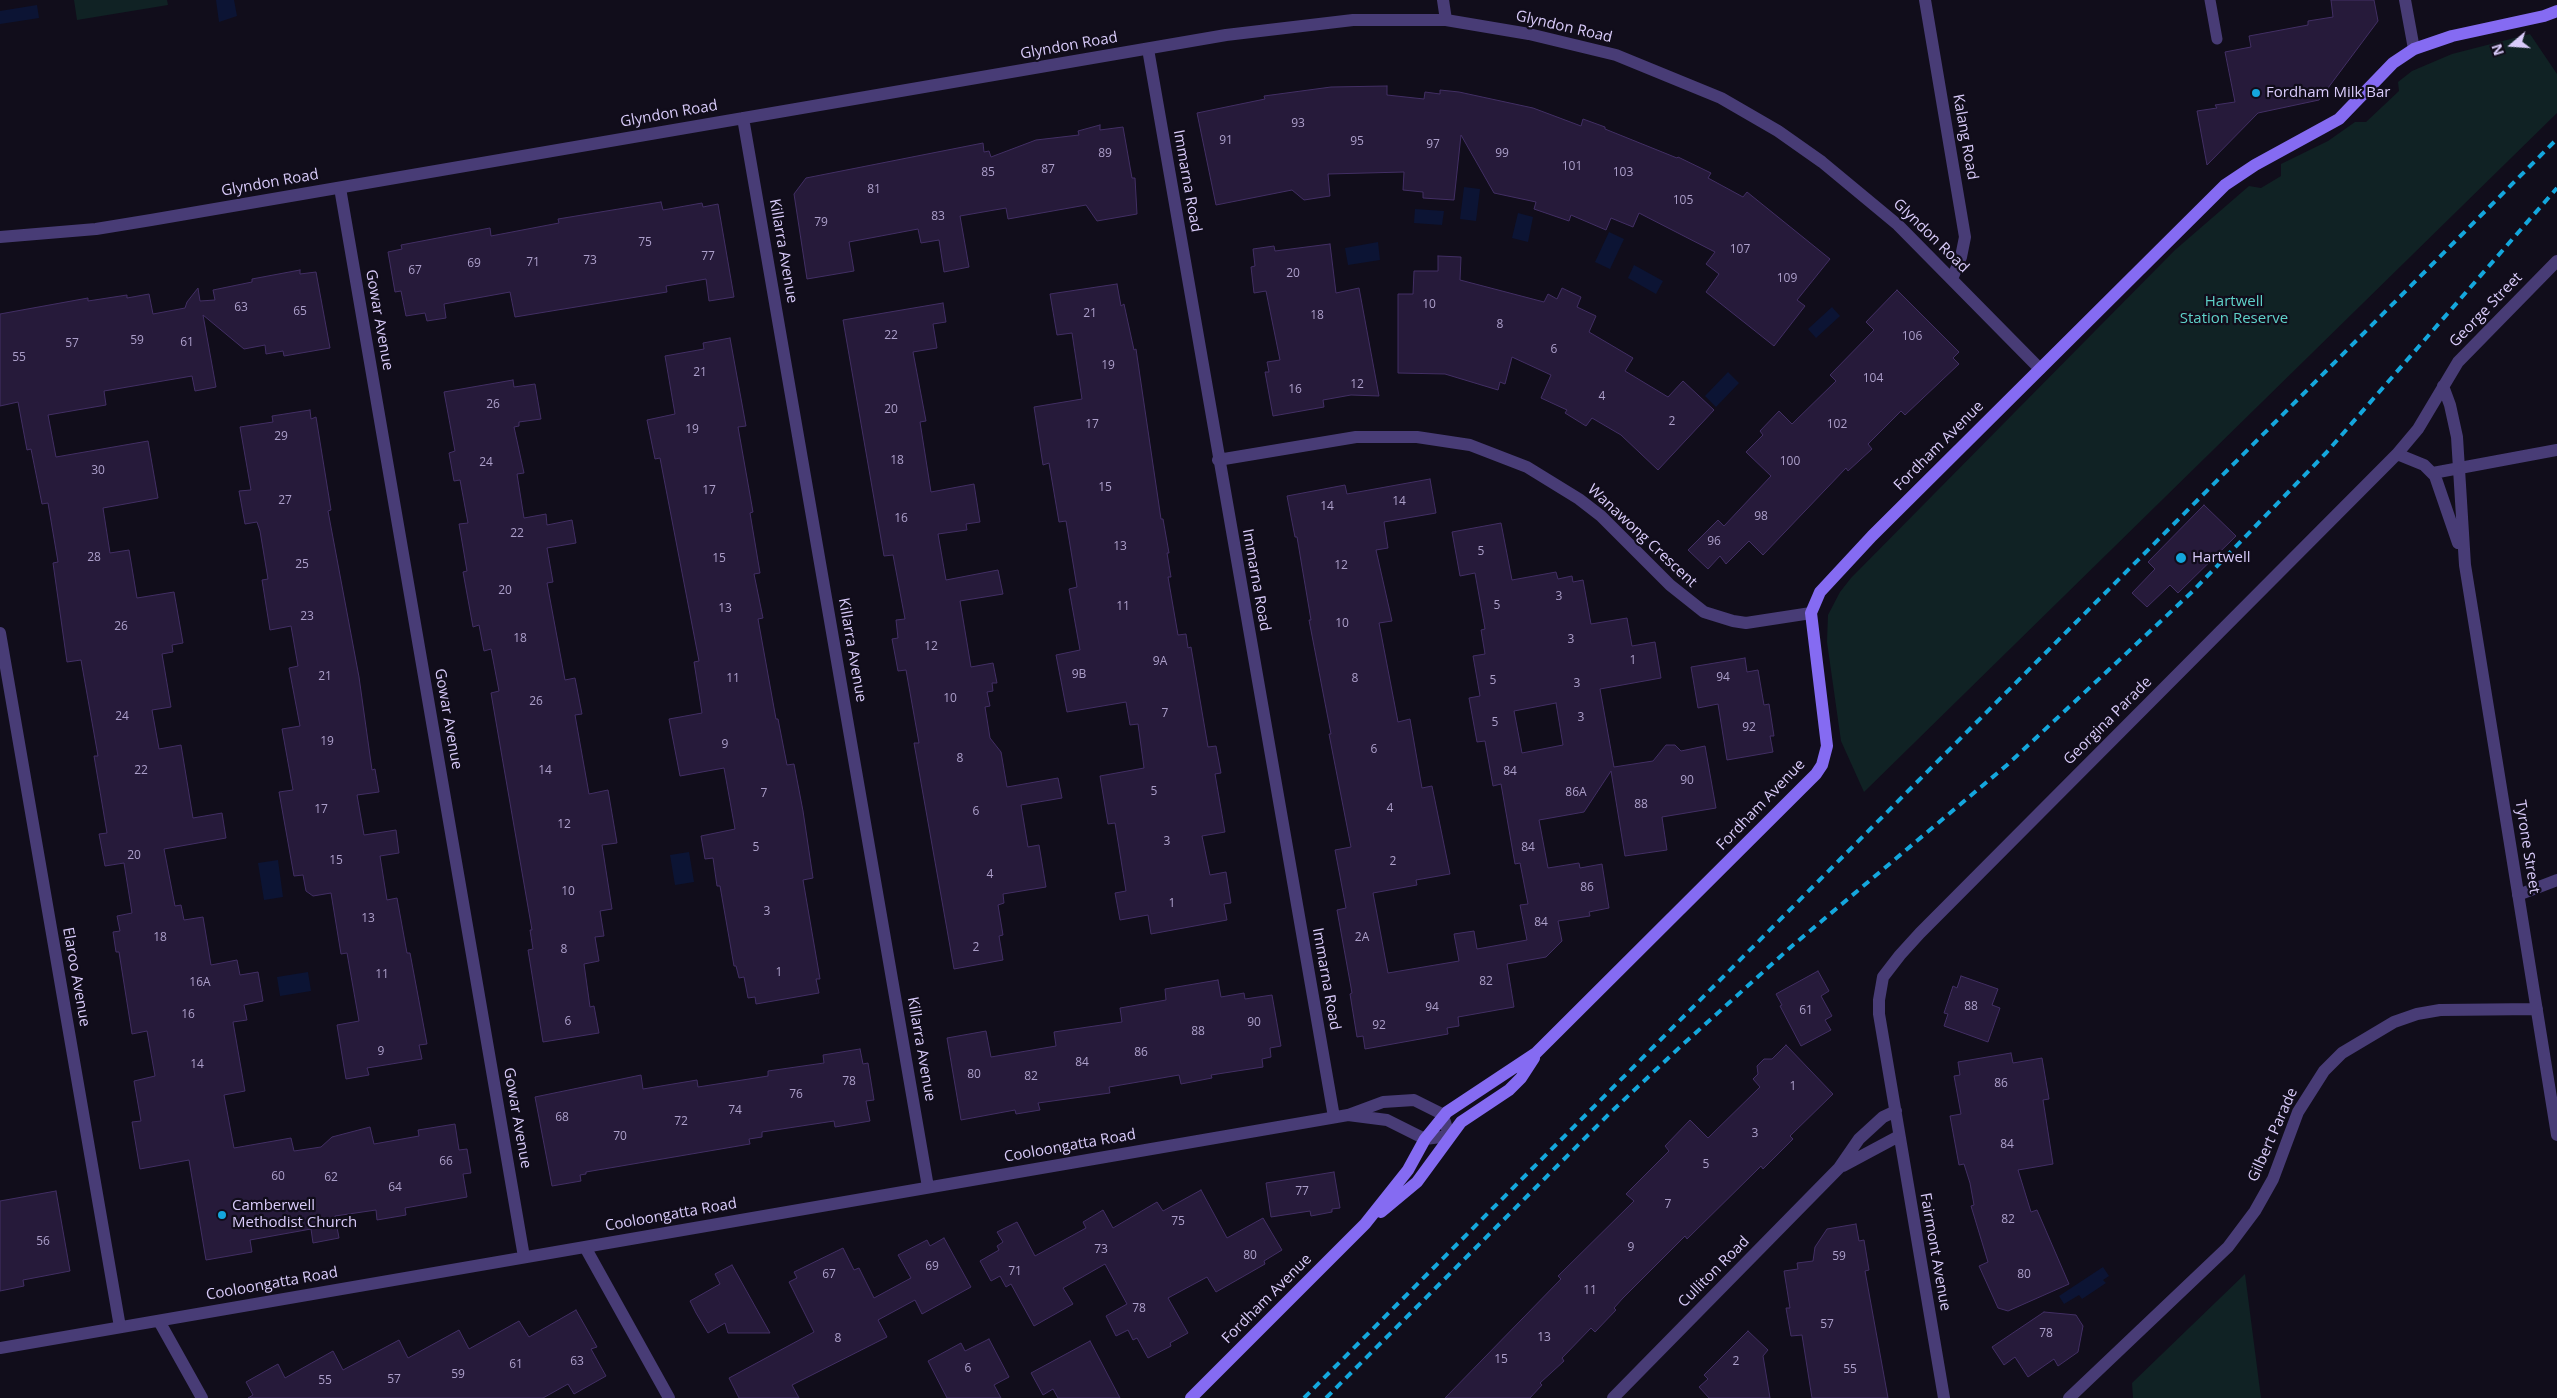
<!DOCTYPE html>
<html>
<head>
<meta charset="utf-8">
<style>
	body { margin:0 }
	#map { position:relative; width:2557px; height:1398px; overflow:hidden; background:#110d1b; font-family:"Open Sans",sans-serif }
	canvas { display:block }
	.north { position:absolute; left:2487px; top:20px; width:50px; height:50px; -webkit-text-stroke:4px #110d1b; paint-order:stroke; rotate:252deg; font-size:14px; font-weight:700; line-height:20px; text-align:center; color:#d9cbfa }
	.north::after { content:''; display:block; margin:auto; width:18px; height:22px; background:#d9cbfa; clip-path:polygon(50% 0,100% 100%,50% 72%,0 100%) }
</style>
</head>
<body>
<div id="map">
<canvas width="2557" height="1398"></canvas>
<div class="north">N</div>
</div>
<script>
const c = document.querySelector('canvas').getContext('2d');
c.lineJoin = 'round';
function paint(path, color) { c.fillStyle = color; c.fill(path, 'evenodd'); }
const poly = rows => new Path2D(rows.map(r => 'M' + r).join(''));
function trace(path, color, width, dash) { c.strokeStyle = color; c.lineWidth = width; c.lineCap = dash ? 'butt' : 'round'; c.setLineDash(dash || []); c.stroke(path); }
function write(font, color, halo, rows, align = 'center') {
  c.font = font + ' "Open Sans",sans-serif'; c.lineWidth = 4.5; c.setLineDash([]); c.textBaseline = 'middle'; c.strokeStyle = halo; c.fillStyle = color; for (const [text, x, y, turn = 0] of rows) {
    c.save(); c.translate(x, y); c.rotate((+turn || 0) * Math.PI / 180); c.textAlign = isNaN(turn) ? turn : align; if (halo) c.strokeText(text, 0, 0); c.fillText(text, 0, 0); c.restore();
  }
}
paint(poly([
	[74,0,167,0,168,5,77,20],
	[2530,34,2557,74,2557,113,1864,792,1841,741,1827,642,1828,615,1840,592,1851,578,2175,250,2249,186,2261,188,2281,176,2281,164,2328,141,2355,122,2366,122,2399,91,2398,82,2412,71,2452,54],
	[2245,1274,2261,1398,2133,1398,2132,1383]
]), '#102224');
paint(poly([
	[216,0,234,0,237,16,219,22],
	[37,5,39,18,0,24,0,11],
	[1464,187,1480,189,1476,221,1460,219],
	[1415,209,1444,211,1442,225,1414,223],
	[1518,213,1533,217,1528,242,1512,238],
	[1609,232,1624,239,1610,269,1595,262],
	[1378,242,1380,260,1348,265,1345,248],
	[1634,265,1663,281,1656,294,1628,278],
	[1832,307,1840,316,1816,338,1808,329],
	[1728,372,1739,383,1716,407,1705,396],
	[689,852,694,882,675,885,670,855],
	[278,860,283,897,264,900,258,863],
	[308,972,311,991,280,996,277,977],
	[2103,1267,2109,1276,2103,1280,2106,1283,2082,1299,2079,1295,2064,1304,2059,1296]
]), '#0c1434');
const building = poly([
	[2331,0,2374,0,2378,21,2319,100,2258,113,2207,165,2197,111,2217,108,2215,105,2235,102,2225,52,2251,47,2249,36,2308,25,2308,21,2333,17,2331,0],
	[1387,86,1387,95,1424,99,1425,92,1440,94,1440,90,1459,92,1533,108,1581,126,1583,119,1605,127,1605,129,1677,158,1678,157,1711,173,1708,178,1743,197,1747,192,1830,259,1797,300,1805,306,1774,346,1706,292,1719,274,1706,264,1715,252,1639,213,1633,227,1611,218,1606,230,1571,215,1569,221,1534,209,1536,202,1494,193,1461,135,1454,200,1423,198,1423,192,1403,190,1404,172,1328,174,1330,196,1304,200,1292,190,1216,205,1197,113,1265,99,1264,96,1331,87,1387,86],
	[1100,125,1100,130,1123,127,1132,178,1135,178,1137,214,1097,221,1086,205,1008,219,1006,208,960,216,969,267,944,272,939,240,921,243,918,229,849,242,854,271,807,279,794,194,806,178,983,143,984,152,989,151,991,157,1036,140,1079,135,1078,131,1100,125],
	[661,202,663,210,702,203,703,207,718,204,734,297,709,301,706,279,666,286,667,292,515,317,510,292,444,304,446,318,427,321,425,313,406,316,401,291,395,292,388,252,402,249,401,245,490,228,491,236,559,223,558,219,661,202],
	[1330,244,1336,293,1359,288,1379,396,1351,395,1323,400,1324,407,1273,416,1265,372,1269,372,1267,362,1280,360,1266,291,1254,293,1251,267,1255,266,1253,249,1274,246,1275,251,1330,244],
	[1438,256,1461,257,1460,280,1544,302,1548,294,1557,299,1562,288,1581,297,1577,307,1596,316,1589,332,1633,358,1625,371,1668,397,1683,381,1714,410,1658,470,1621,435,1592,418,1586,426,1565,413,1567,410,1541,398,1551,375,1512,357,1505,384,1500,382,1498,390,1445,374,1398,373,1398,294,1413,294,1414,271,1438,271,1438,256],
	[300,270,300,274,316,272,330,348,284,356,283,351,266,354,265,345,244,349,203,315,216,387,195,391,192,376,104,391,106,405,48,415,56,457,148,441,158,498,103,508,110,553,129,550,137,598,174,592,183,643,172,645,173,652,162,654,171,707,152,710,159,749,181,745,193,818,222,813,226,838,164,849,175,906,181,905,184,920,203,917,211,965,237,960,240,975,258,972,263,1001,244,1005,247,1020,233,1022,245,1091,224,1095,234,1148,291,1138,294,1151,321,1147,332,1137,370,1127,374,1144,419,1136,418,1130,455,1124,459,1150,467,1149,471,1173,463,1174,467,1197,405,1208,406,1215,377,1220,376,1210,335,1216,339,1238,313,1243,311,1229,250,1240,252,1252,206,1260,189,1160,140,1169,132,1122,141,1121,134,1081,155,1076,147,1031,132,1034,119,952,116,952,113,932,120,931,117,916,132,913,124,863,105,866,99,834,107,833,94,756,98,756,81,660,67,662,53,563,58,562,48,503,42,504,31,449,27,450,18,402,0,406,0,314,88,298,88,301,127,295,127,298,149,294,153,314,185,308,187,302,198,288,200,301,215,300,213,290,252,282,252,279,300,270],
	[1117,284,1121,306,1124,304,1134,350,1136,349,1161,519,1163,519,1169,553,1167,553,1171,577,1168,577,1178,635,1186,634,1188,648,1191,647,1208,747,1216,746,1221,773,1215,774,1225,832,1202,836,1210,875,1226,872,1231,903,1224,904,1227,920,1151,934,1148,915,1120,920,1115,893,1126,891,1115,823,1108,824,1100,776,1144,768,1138,724,1130,725,1126,702,1067,712,1056,655,1080,650,1069,589,1077,587,1066,521,1059,522,1049,463,1043,465,1034,407,1082,399,1072,333,1057,335,1050,294,1117,284],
	[1897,290,1959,352,1953,358,1959,364,1905,415,1901,411,1868,444,1872,449,1848,471,1846,468,1763,555,1749,541,1726,564,1720,556,1708,569,1688,550,1718,520,1724,526,1771,476,1746,452,1763,435,1760,431,1779,411,1792,424,1836,381,1830,375,1874,330,1866,322,1897,290],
	[943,303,946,322,933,324,937,348,913,352,926,421,920,422,931,492,974,484,980,522,966,524,967,530,938,534,946,580,998,570,1003,594,960,601,971,667,993,663,997,683,992,683,993,691,987,692,990,706,985,707,990,738,1001,752,1007,787,1058,778,1062,798,1021,805,1028,847,1039,845,1046,887,1003,894,1004,903,998,905,1003,935,999,936,1003,960,954,969,914,743,919,743,906,670,898,671,892,639,898,638,896,620,905,619,893,555,884,556,843,320,943,303],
	[730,338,746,426,738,427,753,512,750,513,760,573,754,574,763,618,758,619,776,719,778,719,787,765,794,764,803,811,813,878,803,880,820,979,816,979,819,993,756,1004,755,997,748,998,744,977,739,978,736,966,734,966,720,886,717,886,713,858,705,859,701,836,735,829,724,768,680,776,669,719,702,713,694,662,699,661,660,458,655,459,647,420,675,414,665,356,704,349,703,343,730,338],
	[513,380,514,387,535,384,541,419,519,422,519,426,514,427,524,473,517,474,524,518,546,514,547,525,572,520,576,543,547,548,553,582,547,583,565,680,575,678,582,714,575,715,589,794,608,790,617,843,602,845,612,909,600,911,604,936,595,937,599,961,584,964,590,1007,594,1006,599,1033,543,1042,528,950,533,949,530,930,532,930,491,693,499,691,491,649,484,651,479,625,473,627,463,572,467,571,459,524,468,523,460,480,454,481,449,453,455,451,444,392,513,380],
	[310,410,311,419,316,417,331,510,328,511,359,677,372,770,375,769,379,792,357,795,364,835,396,830,399,853,380,856,387,900,397,898,407,953,410,953,427,1044,419,1045,422,1059,367,1068,369,1075,346,1079,337,1025,359,1021,347,953,341,954,331,893,313,896,306,891,303,875,294,876,279,792,293,790,282,729,300,726,289,668,298,666,291,626,270,630,262,580,268,579,260,531,257,522,245,524,239,491,251,490,240,427,273,422,272,416,310,410],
	[1430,479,1436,513,1384,522,1388,548,1376,550,1392,621,1379,623,1398,722,1410,719,1422,788,1432,786,1450,874,1416,880,1417,885,1373,893,1388,973,1459,961,1454,934,1474,931,1477,949,1527,940,1520,905,1528,904,1520,863,1515,864,1501,784,1493,786,1485,741,1477,742,1469,698,1480,696,1473,656,1485,654,1481,630,1485,629,1475,573,1460,576,1452,532,1501,523,1512,580,1556,572,1558,579,1572,576,1573,582,1583,580,1591,624,1627,618,1632,646,1655,642,1661,678,1600,689,1614,767,1653,761,1666,745,1675,745,1681,751,1705,746,1716,808,1662,817,1667,850,1625,856,1611,771,1584,812,1539,820,1548,868,1579,863,1580,868,1602,864,1609,908,1589,912,1590,916,1558,921,1562,941,1546,957,1507,964,1514,1007,1458,1017,1459,1026,1447,1028,1448,1034,1365,1049,1363,1036,1357,1037,1350,994,1352,993,1337,910,1346,908,1335,850,1351,847,1329,734,1331,734,1309,620,1311,620,1297,537,1295,537,1287,496,1345,485,1347,494,1430,479],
	[1556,703,1563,745,1522,753,1514,711,1556,703],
	[2204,505,2236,536,2178,593,2170,585,2147,607,2132,593,2155,569,2148,562,2204,505],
	[1745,658,1747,672,1758,670,1764,705,1769,704,1774,736,1770,736,1773,752,1727,760,1718,704,1698,708,1691,667,1745,658],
	[1818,971,1829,991,1821,996,1832,1016,1825,1020,1831,1030,1801,1046,1780,1006,1782,1005,1776,994,1818,971],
	[1961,976,1998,989,1992,1005,2000,1008,1988,1042,1944,1026,1948,1014,1944,1013,1953,986,1957,988,1961,976],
	[1218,980,1221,997,1244,993,1245,999,1272,995,1281,1046,1270,1048,1271,1057,1262,1059,1263,1067,1211,1075,1212,1078,1181,1084,1179,1075,1109,1087,1110,1093,1038,1103,1040,1110,1016,1114,1015,1110,961,1120,947,1038,986,1031,991,1057,1056,1046,1054,1032,1122,1022,1120,1008,1166,1000,1165,989,1218,980],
	[1786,1045,1833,1094,1790,1136,1793,1139,1763,1169,1761,1166,1757,1170,1687,1239,1685,1236,1623,1298,1614,1308,1616,1310,1595,1332,1591,1328,1562,1358,1564,1361,1540,1383,1542,1385,1530,1398,1445,1398,1561,1279,1558,1276,1634,1201,1626,1194,1669,1151,1665,1146,1690,1120,1708,1138,1760,1087,1753,1079,1758,1074,1757,1066,1764,1059,1772,1059,1786,1045],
	[860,1049,863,1064,868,1063,874,1100,866,1101,870,1121,835,1127,834,1121,762,1132,762,1137,749,1139,750,1144,586,1172,586,1174,580,1175,581,1181,552,1186,535,1097,641,1075,643,1089,697,1080,698,1087,768,1076,768,1071,824,1063,823,1055,860,1049],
	[2011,1053,2013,1063,2042,1058,2049,1099,2043,1100,2053,1164,2018,1170,2031,1212,2037,1210,2069,1284,2008,1311,1998,1308,1979,1266,1988,1262,1971,1206,1974,1205,1970,1183,1964,1164,1959,1165,1950,1116,1961,1114,1954,1076,1960,1075,1958,1062,2011,1053],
	[1334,1172,1340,1208,1332,1209,1332,1212,1311,1216,1310,1211,1271,1217,1266,1183,1334,1172],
	[1201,1190,1227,1238,1263,1218,1282,1250,1264,1261,1265,1264,1216,1292,1207,1277,1168,1298,1188,1333,1170,1343,1171,1346,1148,1358,1137,1338,1133,1340,1128,1330,1116,1336,1106,1316,1127,1304,1105,1264,1063,1288,1073,1304,1034,1326,1011,1284,1006,1287,1000,1276,991,1281,980,1261,999,1250,997,1246,1003,1242,997,1232,1017,1222,1035,1256,1086,1228,1083,1222,1103,1210,1113,1228,1157,1202,1163,1211,1201,1190],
	[56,1191,70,1271,23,1280,24,1286,0,1291,0,1201,56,1191],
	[1856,1224,1859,1241,1864,1240,1869,1270,1865,1271,1888,1398,1812,1398,1802,1335,1791,1336,1786,1308,1790,1308,1784,1271,1798,1269,1797,1263,1813,1261,1815,1247,1827,1229,1856,1224],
	[944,1238,971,1287,922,1314,915,1300,878,1320,887,1337,792,1385,799,1398,739,1398,729,1378,814,1332,789,1282,797,1278,794,1272,843,1248,854,1270,859,1268,874,1298,911,1278,898,1255,927,1240,930,1246,944,1238],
	[732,1265,770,1333,728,1333,725,1323,708,1333,696,1313,690,1301,720,1284,715,1274,732,1265],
	[576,1310,597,1347,591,1349,606,1376,574,1394,568,1384,543,1398,248,1398,253,1395,246,1382,278,1364,285,1378,333,1351,343,1370,399,1340,408,1358,459,1330,469,1349,519,1321,529,1337,576,1310],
	[2044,1312,2076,1315,2083,1326,2078,1352,2058,1366,2054,1359,2028,1377,2015,1357,2004,1365,1992,1347,2044,1312],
	[1748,1331,1768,1350,1763,1356,1770,1398,1709,1398,1699,1387,1708,1379,1704,1375,1748,1331],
	[989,1339,1009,1377,994,1385,1001,1398,947,1398,928,1361,961,1343,965,1351,989,1339],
	[1090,1341,1120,1398,1058,1398,1053,1389,1043,1395,1031,1373,1090,1341]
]);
paint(building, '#261a3a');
trace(building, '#422f64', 1);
trace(poly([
	[2210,0,2217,39]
]), '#483c76', 11);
trace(poly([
	[1443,0,1446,20],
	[1925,0,1965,237,1961,257,1952,279],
	[2405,0,2414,49],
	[1148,49,1334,1117],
	[743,118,928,1187],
	[340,188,524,1257],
	[0,237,96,229,151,220,1226,35,1353,20,1446,20,1529,34,1616,55,1721,98,1778,131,1822,162,1898,225,2040,369],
	[2443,386,2450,405,2457,437,2465,565,2557,1135],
	[2397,454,2424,465,2435,476,2458,543],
	[1218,460,1356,437,1417,437,1470,445,1527,467,1579,499,1601,516,1670,585,1704,612,1733,621,1746,623,1811,613],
	[2433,473,2557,450],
	[0,633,120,1327],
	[2518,895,2557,880],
	[1843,1166,1899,1136],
	[585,1247,669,1398],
	[159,1321,202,1398],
	[0,1348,1348,1115,1387,1120,1425,1139,1449,1136,1445,1122,1440,1113,1414,1100,1383,1102,1348,1115],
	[1613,1398,1839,1168,1859,1139,1883,1117,1896,1111],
	[1944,1398,1879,1014,1879,1000,1883,977,1900,955,1920,933,2397,454,2418,429,2458,362,2557,261],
	[2069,1398,2228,1247,2255,1211,2273,1179,2298,1112,2324,1071,2342,1053,2394,1022,2417,1014,2440,1010,2537,1009]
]), '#483c76', 12);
trace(poly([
	[1381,1212,1417,1182,1461,1122,1509,1090,1521,1078,1534,1058],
	[1191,1398,1365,1224,1408,1170,1425,1139,1447,1112,1536,1053,1816,774,1822,765,1827,746,1811,613,1820,592,1872,536,2225,185,2255,165,2339,119,2393,63,2414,49,2452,36,2544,16,2557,11]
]), '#856bf2', 12);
trace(poly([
	[1304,1398,2557,139],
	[1326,1398,1610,1113,1680,1047,1792,946,2007,765,2193,591,2326,453,2557,188]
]), '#14a7dd', 4, [8, 6]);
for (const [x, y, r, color] of [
	[2256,93,5,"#14a7dd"],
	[2181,558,6,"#14a7dd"],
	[222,1215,5,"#14a7dd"]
]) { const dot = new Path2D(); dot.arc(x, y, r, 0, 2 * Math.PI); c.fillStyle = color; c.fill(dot); trace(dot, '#110d1b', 2); }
write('12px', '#ac9fca', null, [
	["93",1298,124],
	["91",1226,141],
	["95",1357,142],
	["97",1433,145],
	["89",1105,154],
	["99",1502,154],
	["101",1572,167],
	["87",1048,170],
	["85",988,173],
	["103",1623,173],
	["81",874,190],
	["105",1683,201],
	["83",938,217],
	["79",821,223],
	["75",645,243],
	["107",1740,250],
	["77",708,257],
	["73",590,261],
	["71",533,263],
	["69",474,264],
	["67",415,271],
	["20",1293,274],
	["109",1787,279],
	["10",1429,305],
	["63",241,308],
	["65",300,312],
	["21",1090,314],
	["18",1317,316],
	["8",1500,325],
	["22",891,336],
	["106",1912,337],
	["59",137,341],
	["61",187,343],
	["57",72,344],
	["6",1554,350],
	["55",19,358],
	["19",1108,366],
	["21",700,373],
	["104",1873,379],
	["12",1357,385],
	["16",1295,390],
	["4",1602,397],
	["26",493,405],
	["20",891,410],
	["2",1672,422],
	["17",1092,425],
	["102",1837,425],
	["19",692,430],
	["29",281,437],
	["18",897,461],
	["100",1790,462],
	["24",486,463],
	["30",98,471],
	["15",1105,488],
	["17",709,491],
	["27",285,501],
	["14",1399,502],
	["14",1327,507],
	["98",1761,517],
	["16",901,519],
	["22",517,534],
	["96",1714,542],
	["13",1120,547],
	["5",1481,552],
	["28",94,558],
	["15",719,559],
	["25",302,565],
	["12",1341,566],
	["20",505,591],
	["3",1559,597],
	["5",1497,606],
	["11",1123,607],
	["13",725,609],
	["23",307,617],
	["10",1342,624],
	["26",121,627],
	["18",520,639],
	["3",1571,640],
	["12",931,647],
	["1",1633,661],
	["9A",1160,662],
	["9B",1079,675],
	["21",325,677],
	["94",1723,678],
	["11",733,679],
	["8",1355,679],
	["5",1493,681],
	["3",1577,684],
	["10",950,699],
	["26",536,702],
	["7",1165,714],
	["24",122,717],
	["3",1581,718],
	["5",1495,723],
	["92",1749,728],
	["19",327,742],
	["9",725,745],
	["6",1374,750],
	["8",960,759],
	["22",141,771],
	["14",545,771],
	["84",1510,772],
	["90",1687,781],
	["5",1154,792],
	["86A",1576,793],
	["7",764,794],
	["88",1641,805],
	["4",1390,809],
	["17",321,810],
	["6",976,812],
	["12",564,825],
	["3",1167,842],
	["5",756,848],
	["84",1528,848],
	["20",134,856],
	["15",336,861],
	["2",1393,862],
	["4",990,875],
	["86",1587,888],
	["10",568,892],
	["1",1172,904],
	["3",767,912],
	["13",368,919],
	["84",1541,923],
	["18",160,938],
	["2A",1362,938],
	["2",976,948],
	["8",564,950],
	["1",779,973],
	["11",382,975],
	["82",1486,982],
	["16A",200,983],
	["88",1971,1007],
	["94",1432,1008],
	["61",1806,1011],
	["16",188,1015],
	["6",568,1022],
	["90",1254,1023],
	["92",1379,1026],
	["88",1198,1032],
	["9",381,1052],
	["86",1141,1053],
	["84",1082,1063],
	["14",197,1065],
	["80",974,1075],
	["82",1031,1077],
	["78",849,1082],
	["86",2001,1084],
	["1",1793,1087],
	["76",796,1095],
	["74",735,1111],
	["68",562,1118],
	["72",681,1122],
	["3",1755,1134],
	["70",620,1137],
	["84",2007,1145],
	["66",446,1162],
	["5",1706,1165],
	["60",278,1177],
	["62",331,1178],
	["64",395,1188],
	["77",1302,1192],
	["7",1668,1205],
	["82",2008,1220],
	["75",1178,1222],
	["56",43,1242],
	["9",1631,1248],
	["73",1101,1250],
	["80",1250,1256],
	["59",1839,1257],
	["69",932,1267],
	["71",1015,1272],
	["67",829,1275],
	["80",2024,1275],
	["11",1590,1291],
	["78",1139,1309],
	["57",1827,1325],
	["78",2046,1334],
	["13",1544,1338],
	["8",838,1339],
	["15",1501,1360],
	["63",577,1362],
	["2",1736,1362],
	["61",516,1365],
	["6",968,1369],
	["55",1850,1370],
	["59",458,1375],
	["57",394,1380],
	["55",325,1381]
]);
write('15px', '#d9cbfa', '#110d1b', [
	["Glyndon Road",1564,27,13],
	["Glyndon Road",1069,46,-10],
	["Glyndon Road",669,114,-10],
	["Kalang Road",1965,137,80],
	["Immarna Road",1187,181,80],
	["Glyndon Road",270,183,-10],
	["Glyndon Road",1931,236,44],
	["Killarra Avenue",783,251,80],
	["George Street",2486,310,-46],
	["Gowar Avenue",379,320,80],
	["Fordham Avenue",1939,446,-45],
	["Wanawong Crescent",1642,536,43],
	["Immarna Road",1256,580,80],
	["Killarra Avenue",852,650,80],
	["Gowar Avenue",448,719,80],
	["Georgina Parade",2108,721,-45],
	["Fordham Avenue",1761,805,-46],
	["Tyrone Street",2527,847,81],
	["Elaroo Avenue",76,977,80],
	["Immarna Road",1326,979,80],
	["Killarra Avenue",921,1049,80],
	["Gowar Avenue",517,1118,80],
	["Gilbert Parade",2273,1135,-66],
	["Cooloongatta Road",1070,1146,-10],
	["Cooloongatta Road",671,1215,-10],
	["Fairmont Avenue",1935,1252,80],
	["Culliton Road",1714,1272,-45],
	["Cooloongatta Road",272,1284,-10],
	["Fordham Avenue",1267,1299,-45]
]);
write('15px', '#d9cbfa', '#110d1b', [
	["Fordham Milk Bar",2266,93],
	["Hartwell",2192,558],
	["Camberwell",232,1206],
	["Methodist Church",232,1223]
], 'left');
write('15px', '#5fd2c9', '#110d1b', [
	["Hartwell",2234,302],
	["Station Reserve",2234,319]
]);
</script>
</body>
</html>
